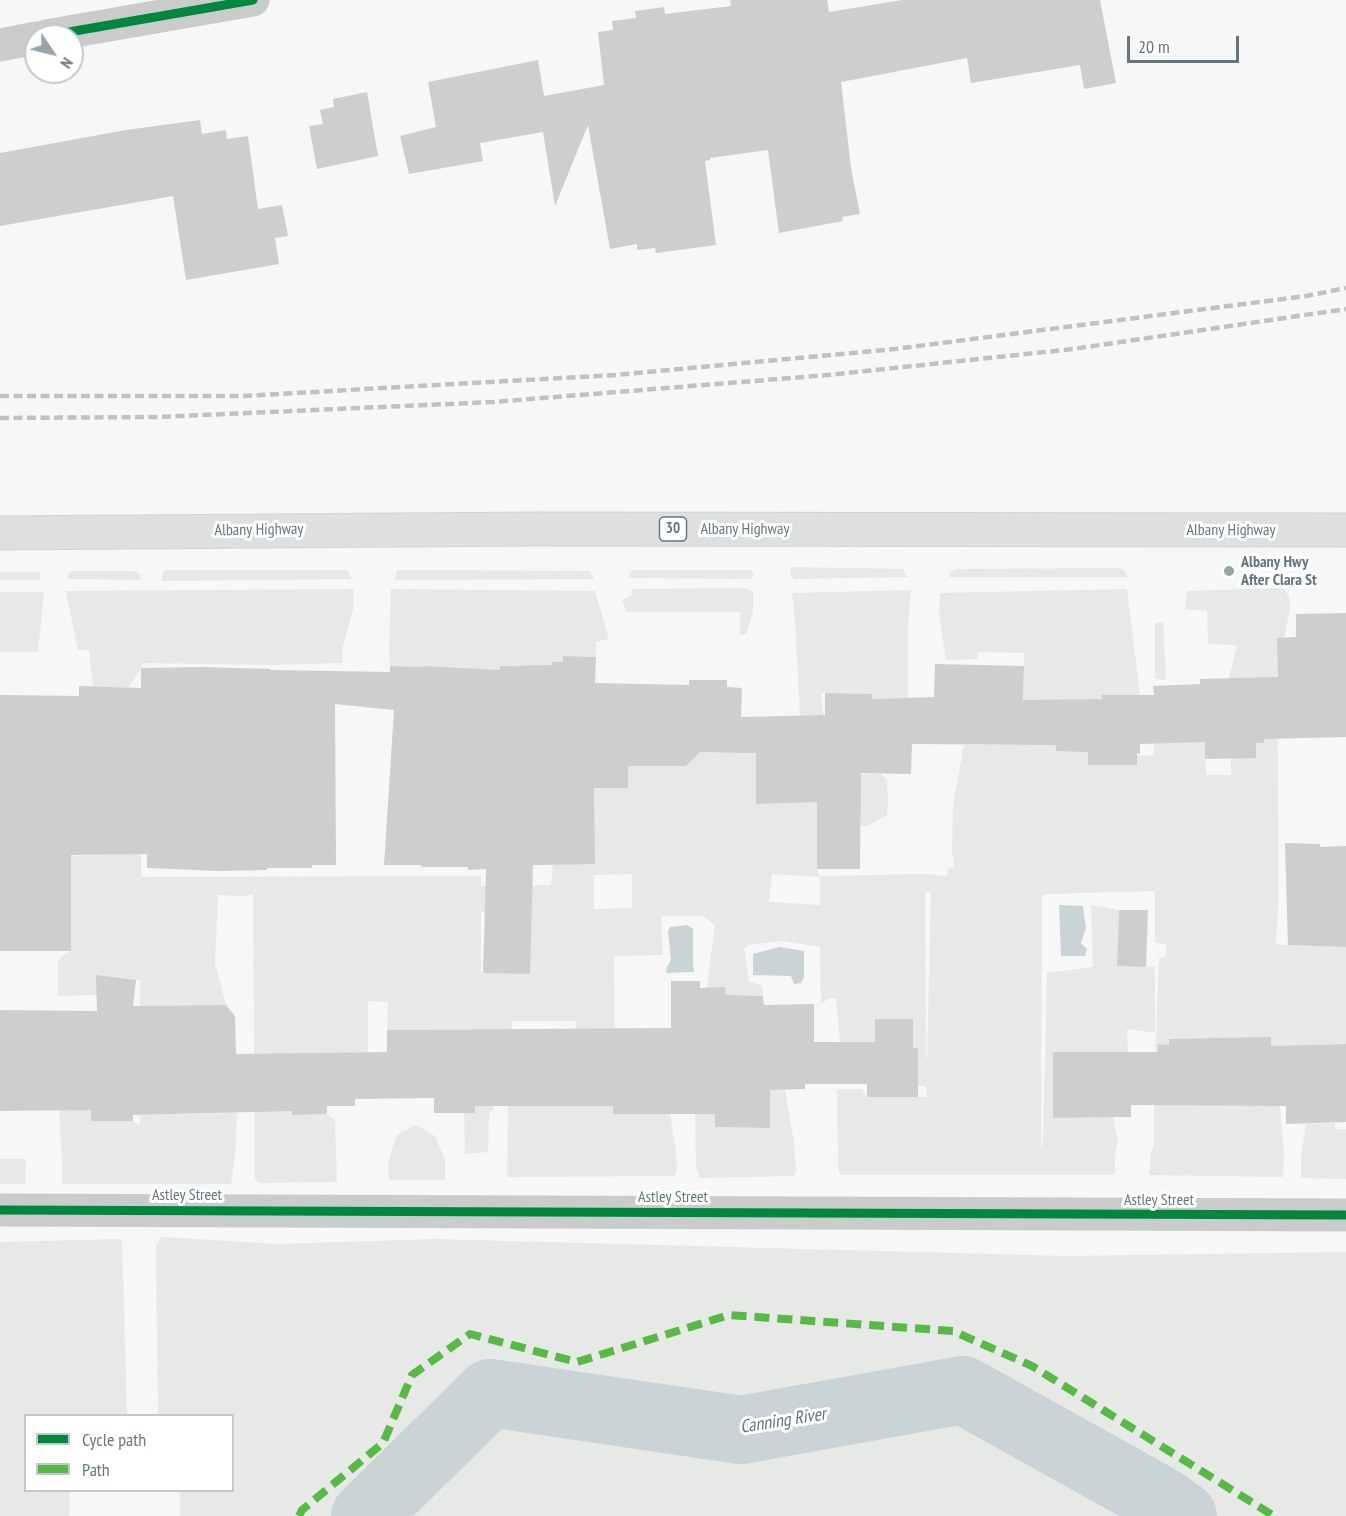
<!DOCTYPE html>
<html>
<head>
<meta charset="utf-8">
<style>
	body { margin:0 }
	#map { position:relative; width:1346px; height:1516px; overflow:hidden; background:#f7f7f7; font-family:"PT Sans Narrow",sans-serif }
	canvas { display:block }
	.legend { position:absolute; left:24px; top:1414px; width:210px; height:78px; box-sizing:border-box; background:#fff; border:2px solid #c2c8cb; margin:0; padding:8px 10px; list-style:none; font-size:18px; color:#66767e }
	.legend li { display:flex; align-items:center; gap:12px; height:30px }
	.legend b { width:30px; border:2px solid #c2c8cb }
	.north { position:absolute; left:24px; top:24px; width:60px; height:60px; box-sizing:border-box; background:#fff; border:2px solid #c2c8cb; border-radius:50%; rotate:125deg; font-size:16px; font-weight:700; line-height:24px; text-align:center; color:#66767e }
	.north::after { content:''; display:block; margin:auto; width:21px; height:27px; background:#99a3a8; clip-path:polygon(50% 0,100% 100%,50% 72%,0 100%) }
	.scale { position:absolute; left:1127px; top:36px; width:112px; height:27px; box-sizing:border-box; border:3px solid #66767e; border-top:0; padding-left:8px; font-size:18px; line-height:21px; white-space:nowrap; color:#66767e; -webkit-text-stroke:4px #fff; paint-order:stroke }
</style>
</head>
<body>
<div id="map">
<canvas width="1346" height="1516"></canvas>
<ul class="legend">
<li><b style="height:8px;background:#00873e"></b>Cycle path</li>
<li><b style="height:8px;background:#58b947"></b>Path</li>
</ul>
<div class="north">N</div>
<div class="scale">20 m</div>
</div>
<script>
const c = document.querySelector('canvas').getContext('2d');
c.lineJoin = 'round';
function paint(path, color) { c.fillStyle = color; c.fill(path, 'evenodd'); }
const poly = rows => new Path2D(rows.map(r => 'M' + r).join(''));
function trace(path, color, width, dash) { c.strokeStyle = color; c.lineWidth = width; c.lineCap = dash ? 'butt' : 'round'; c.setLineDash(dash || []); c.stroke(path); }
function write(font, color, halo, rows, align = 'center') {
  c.font = font + ' "PT Sans Narrow",sans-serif'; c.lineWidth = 6; c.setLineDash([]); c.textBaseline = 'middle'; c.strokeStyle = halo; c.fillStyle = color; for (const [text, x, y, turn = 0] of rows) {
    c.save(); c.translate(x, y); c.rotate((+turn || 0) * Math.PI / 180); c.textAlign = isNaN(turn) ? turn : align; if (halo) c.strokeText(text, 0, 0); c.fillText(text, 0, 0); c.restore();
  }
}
paint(poly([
	[791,567,904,569,905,574,908,577,794,579,790,574],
	[1119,568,1125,571,1128,577,949,577,950,573,955,569],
	[164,570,347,570,352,579,162,581,162,574],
	[397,570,590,571,594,579,395,580],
	[631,570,751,570,754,574,751,579,629,578],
	[71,571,135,571,140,575,141,580,68,579,68,574],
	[0,572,39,572,40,576,39,580,0,580],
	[743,588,753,591,753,612,746,634,740,635,740,612,626,612,622,600,632,595,631,590,633,589],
	[1283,588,1289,596,1290,608,1277,675,1279,890,1276,944,1288,945,1346,947,1346,1044,1284,1046,1285,1065,1279,1096,1284,1153,1283,1177,1149,1175,1151,1154,1154,1144,1154,1097,1270,1106,1169,1039,1169,1045,1158,1044,1158,1061,1155,1059,1159,958,1166,957,1166,944,1155,943,1155,891,1047,894,1042,896,1041,1151,1043,1142,1047,973,1093,967,1091,905,1119,910,1117,966,1155,967,1155,1033,1127,1029,1128,1052,1053,1053,1053,1118,1113,1117,1118,1141,1115,1155,1115,1175,840,1175,838,1167,837,1089,862,1089,867,1097,927,1097,926,1086,918,1086,918,1048,913,1048,875,1019,875,1042,840,1042,836,998,828,999,821,1004,820,947,782,941,748,945,744,949,749,981,762,986,763,996,726,995,725,987,705,1013,708,978,715,925,703,916,661,916,663,955,614,956,615,1058,670,1114,676,1152,677,1167,675,1176,507,1177,508,1106,576,1106,576,1021,512,1021,512,1040,488,1094,494,1109,489,1113,488,1152,465,1154,464,1113,475,1112,474,1029,387,1030,388,1002,368,1001,368,1091,291,1103,292,1115,327,1114,335,1120,337,1182,260,1183,255,1180,253,894,245,896,218,895,215,964,226,1005,153,1006,140,1018,140,980,136,980,127,994,58,996,58,962,63,955,71,951,61,856,126,854,141,827,141,877,481,876,481,886,551,885,553,864,594,788,628,788,628,766,700,752,755,732,757,804,800,716,795,623,792,593,911,590,908,624,908,698,872,699,872,694,821,693,825,729,824,773,881,774,887,780,888,800,887,815,868,826,861,826,860,818,817,818,817,869,820,876,925,874,947,876,948,868,954,867,952,852,953,805,964,745,1019,745,1019,726,1023,726,1024,653,978,652,977,659,946,660,939,615,940,593,1127,589,1140,695,1102,695,1102,699,1077,699,1077,706,1056,706,1056,751,1088,751,1088,765,1137,756,1154,755,1154,743,1205,742,1206,775,1231,775,1231,758,1256,757,1256,743,1229,686,1229,678,1237,645,1208,644,1207,611,1185,609,1187,591],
	[632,874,632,908,594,909,594,875],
	[772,874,820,877,820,905,769,902],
	[925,892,931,893,927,1059,926,1059],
	[485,912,530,974,481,972,481,913],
	[354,589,353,610,343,646,342,663,275,665,142,663,141,668,129,687,93,687,89,650,78,650,66,591],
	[391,589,595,591,609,639,596,642,596,657,563,656,563,662,552,662,552,668,528,668,526,665,500,666,500,675,458,706,458,666,454,668,423,666,422,673,416,667,390,666,389,646],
	[0,592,44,592,38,652,0,652],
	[1163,621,1166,680,1155,679,1155,624],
	[770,1089,785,1089,794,1142,796,1170,794,1176,700,1178,696,1167,695,1106,716,1105,715,1127,769,1128],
	[59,1110,91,1110,92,1121,133,1121,139,1126,141,1115,237,1113,235,1157,231,1184,62,1184,62,1159],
	[1335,1123,1335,1129,1346,1129,1346,1179,1301,1178,1301,1156,1306,1124],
	[416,1125,435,1136,445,1160,445,1180,389,1180,388,1165,392,1148,397,1135],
	[0,1159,26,1159,25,1184,0,1184],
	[161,1237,278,1244,435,1239,1066,1256,1346,1252,1346,1516,180,1516,180,1491,232,1490,232,1416,158,1415,156,1247],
	[122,1239,127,1415,26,1416,26,1490,70,1491,69,1516,0,1516,0,1242]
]), '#e6e9e5');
paint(poly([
	[1059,905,1083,906,1086,928,1081,943,1087,949,1085,956,1061,956],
	[687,925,693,929,693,964,694,972,666,973,667,967,671,960,668,931,670,927],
	[779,947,804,951,804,977,801,983,794,984,791,976,753,975,753,954]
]), '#cad3d5');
trace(poly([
	[365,1516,490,1393,741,1430,963,1390,1162,1501,1183,1516]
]), '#cad3d5', 68);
paint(poly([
	[730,0,827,0,829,12,902,0,1100,0,1116,83,1084,89,1080,65,971,83,967,58,841,82,851,168,860,214,842,217,843,221,779,233,768,150,710,158,710,160,705,161,716,245,656,253,655,248,637,250,637,244,610,249,588,125,555,206,543,132,480,143,483,161,409,174,400,136,436,127,428,82,538,60,544,96,604,85,598,32,613,30,612,21,636,18,635,11,664,7,665,14,731,6],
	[367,92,378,156,317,169,309,126,323,124,320,110,334,107,333,99],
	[200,120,202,134,226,130,227,139,248,136,258,209,282,205,288,236,275,238,279,264,186,280,173,196,0,226,0,153,126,130],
	[1346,613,1346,737,1264,739,1264,743,1256,743,1256,758,1205,759,1205,742,1140,744,1140,754,1137,753,1137,765,1088,765,1088,752,1056,751,1056,745,912,744,911,774,861,773,860,869,817,869,817,802,756,804,756,753,700,752,686,766,628,766,628,788,594,788,595,864,533,865,530,974,483,973,486,869,468,870,468,867,421,867,421,865,384,865,394,710,335,704,336,865,312,865,312,868,267,868,267,870,218,871,147,868,147,854,71,855,71,951,0,951,0,695,79,696,79,686,141,688,141,668,202,667,270,669,270,670,390,672,390,666,423,667,423,666,500,670,500,666,552,665,552,662,563,662,563,656,596,657,595,683,689,685,689,680,727,680,727,687,742,688,741,717,825,715,825,693,872,694,872,699,934,697,935,664,1024,666,1023,700,1102,699,1102,695,1154,695,1153,686,1200,684,1200,679,1278,677,1277,638,1296,637,1296,614],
	[1285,843,1320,844,1320,847,1346,846,1346,947,1288,945],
	[1119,910,1148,910,1146,967,1117,966],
	[96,975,136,980,133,1006,226,1005,235,1016,236,1054,387,1052,387,1030,671,1028,671,981,700,981,700,988,725,987,726,995,763,996,764,1005,814,1004,814,1042,875,1042,875,1019,913,1019,913,1048,918,1048,918,1097,867,1097,867,1084,805,1084,805,1089,770,1090,770,1128,715,1127,715,1114,613,1114,613,1106,475,1106,475,1113,434,1113,434,1098,355,1099,355,1106,327,1106,327,1114,292,1115,292,1111,133,1115,133,1121,91,1121,91,1110,0,1111,0,1010,97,1011],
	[1271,1037,1271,1046,1346,1044,1346,1122,1286,1124,1286,1106,1131,1105,1131,1117,1053,1118,1053,1052,1158,1052,1158,1044,1169,1045,1169,1039]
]), '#cdcecf');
const highway = poly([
	[0,533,533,529,1346,530]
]);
trace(highway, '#d2d3d4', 35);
trace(poly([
	[46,36,253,0],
	[0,45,36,38],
	[0,1210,1346,1215]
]), '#cacccc', 33);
trace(highway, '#dedfe0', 33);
trace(poly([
	[0,396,242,396,615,375,895,349,1306,296,1346,288],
	[0,418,158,417,493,402,828,375,1073,349,1346,309]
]), '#c0c1c2', 4.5, [9, 4.5]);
trace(poly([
	[299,1516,302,1510,383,1443,412,1375,470,1334,577,1362,729,1315,953,1331,1032,1366,1274,1516]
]), '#58b947', 8, [15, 8]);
trace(poly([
	[46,36,253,0],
	[0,1210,1346,1215]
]), '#00873e', 9);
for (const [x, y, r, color] of [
	[1229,571,6,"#99a3a8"]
]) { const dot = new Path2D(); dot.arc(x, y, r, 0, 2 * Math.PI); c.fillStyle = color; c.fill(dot); trace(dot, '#fff', 2); }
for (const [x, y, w] of [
	[673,529,27]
]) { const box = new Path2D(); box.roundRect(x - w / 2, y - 12, w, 24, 4.5); c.fillStyle = '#fff'; c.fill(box); trace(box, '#66767e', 1.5); }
write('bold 15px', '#66767e', null, [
	["30",673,529]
]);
write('16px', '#66767e', '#fff', [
	["Albany Highway",745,529],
	["Albany Highway",259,530,-1],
	["Albany Highway",1231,530],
	["Astley Street",187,1195],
	["Astley Street",673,1197],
	["Astley Street",1159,1200]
]);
write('bold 16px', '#66767e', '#fff', [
	["Albany Hwy",1241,562],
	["After Clara St",1241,580]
], 'left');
write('italic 18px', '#617478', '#fff', [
	["Canning River",783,1421,-9]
]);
</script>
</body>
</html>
